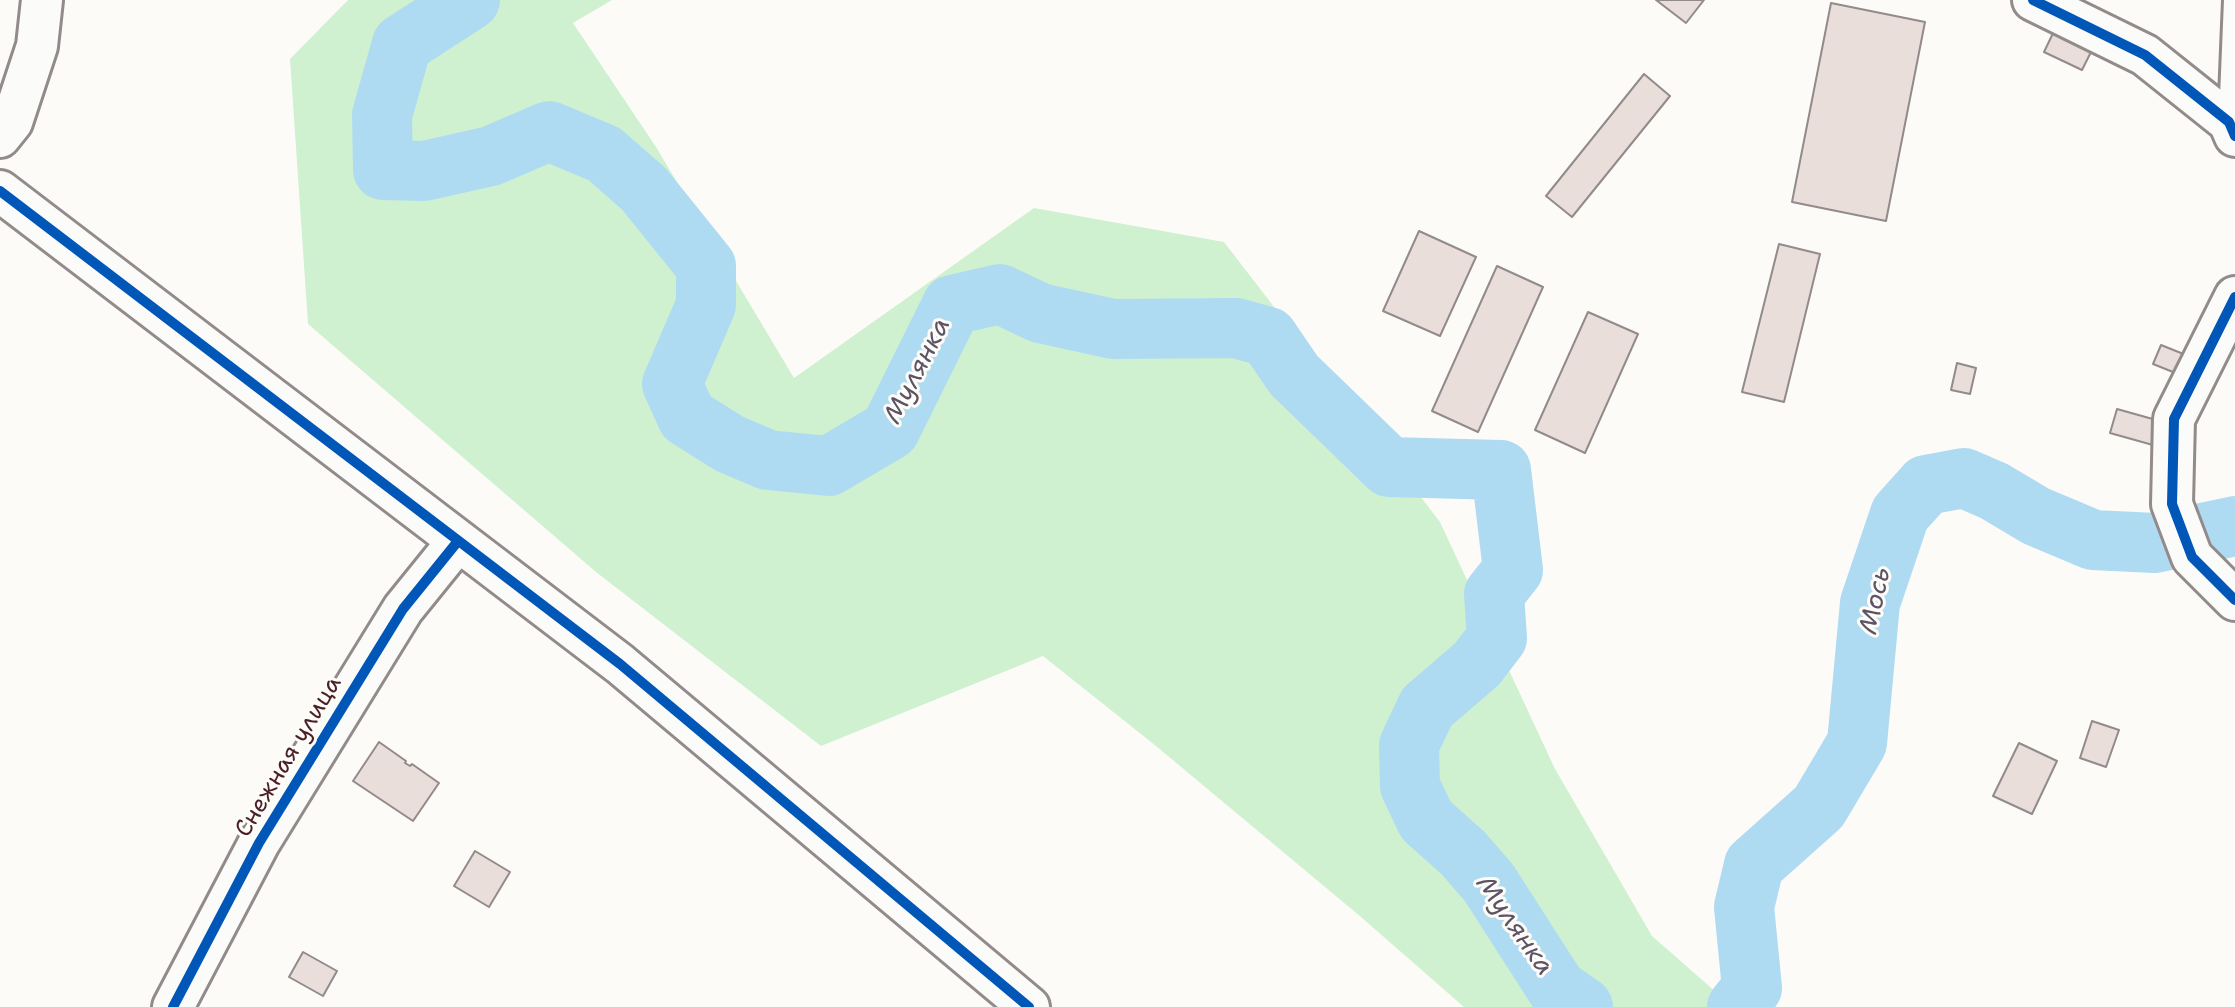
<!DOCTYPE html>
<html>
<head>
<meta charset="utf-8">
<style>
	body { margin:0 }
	canvas { display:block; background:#fcfbf8 }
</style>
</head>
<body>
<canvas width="2235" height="1007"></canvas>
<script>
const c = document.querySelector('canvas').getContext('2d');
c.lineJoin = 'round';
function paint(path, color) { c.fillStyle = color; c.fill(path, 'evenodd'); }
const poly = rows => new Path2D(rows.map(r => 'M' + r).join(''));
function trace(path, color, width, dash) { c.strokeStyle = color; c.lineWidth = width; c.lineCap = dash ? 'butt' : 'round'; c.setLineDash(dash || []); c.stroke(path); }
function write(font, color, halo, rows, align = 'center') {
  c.font = font + ' "Shantell Sans",sans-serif'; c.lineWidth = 6; c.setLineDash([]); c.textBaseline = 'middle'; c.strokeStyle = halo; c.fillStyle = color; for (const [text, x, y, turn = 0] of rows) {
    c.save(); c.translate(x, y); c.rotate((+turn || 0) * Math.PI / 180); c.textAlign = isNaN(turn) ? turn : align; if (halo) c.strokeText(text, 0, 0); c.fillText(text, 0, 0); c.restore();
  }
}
paint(poly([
	[348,0,612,0,573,23,656,147,794,378,1034,208,1224,242,1440,522,1555,769,1652,936,1733,1007,1464,1007,1361,917,1156,746,1043,656,821,746,596,572,308,324,290,59]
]), '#cff1d0');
trace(poly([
	[470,0,402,44,382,115,383,170,424,171,491,156,549,131,604,154,644,189,706,266,706,305,672,384,687,417,730,444,768,460,829,466,890,430,952,305,1000,294,1040,313,1113,329,1236,328,1268,337,1294,375,1389,467,1501,470,1513,570,1494,594,1497,638,1477,664,1427,707,1409,745,1410,786,1426,820,1463,853,1489,883,1557,989,1583,1007],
	[1737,1007,1752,988,1744,907,1754,865,1819,807,1857,743,1870,603,1900,514,1926,485,1964,478,1994,491,2036,516,2093,540,2155,543,2235,526]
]), '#afdbf2', 60);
const building = poly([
	[1656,0,1704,0,1686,23,1656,0],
	[1831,3,1925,22,1886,221,1792,202,1831,3],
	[2056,27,2094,46,2082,70,2044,52,2056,27],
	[1644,74,1670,96,1572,217,1546,196,1644,74],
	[1419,231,1476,257,1440,336,1383,311,1419,231],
	[1779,244,1820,254,1784,402,1742,392,1779,244],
	[1497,266,1543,287,1478,432,1432,411,1497,266],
	[1588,312,1638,334,1585,453,1535,430,1588,312],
	[2161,345,2196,359,2188,378,2153,364,2161,345],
	[1957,363,1976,368,1970,394,1951,390,1957,363],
	[2117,409,2167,423,2160,447,2110,433,2117,409],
	[2092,721,2119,730,2106,767,2080,758,2092,721],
	[379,742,406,761,405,763,410,766,412,764,439,783,413,821,353,781,379,742],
	[2019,743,2057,761,2032,814,1993,796,2019,743],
	[475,851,510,872,489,907,454,886,475,851],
	[303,952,337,971,323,996,289,977,303,952]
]);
paint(building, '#e9ded9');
trace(building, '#928a8b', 2);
const lane = poly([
	[2229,122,2234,0]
]);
const street = poly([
	[2033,0,2145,55,2229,122,2235,136],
	[0,137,12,122,37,46,42,0],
	[0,191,620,664,1029,1007],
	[2235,297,2174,419,2172,504,2192,557,2235,600],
	[173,1007,259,843,403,609,458,541]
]);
trace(lane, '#928a8b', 26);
trace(street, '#928a8b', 46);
trace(lane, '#fbfbf9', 20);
trace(street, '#fbfbf9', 40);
trace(poly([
	[2033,0,2145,55,2229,122,2235,136],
	[0,191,620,664,1029,1007],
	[2235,297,2174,419,2172,504,2192,557,2235,600],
	[173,1007,259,843,403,609,458,541]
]), '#0057b8', 10);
write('24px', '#4a1f2b', '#fdfcf7', [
	["Снежная улица",289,757,-59]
]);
write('italic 26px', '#5e5366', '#fdfcf7', [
	["Мулянка",918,371,-63],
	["Мось",1876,601,-78],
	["Мулянка",1514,926,55]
]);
</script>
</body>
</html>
